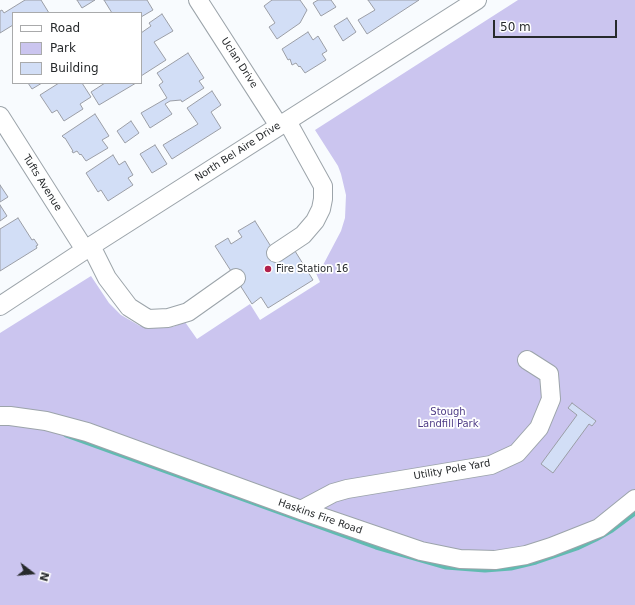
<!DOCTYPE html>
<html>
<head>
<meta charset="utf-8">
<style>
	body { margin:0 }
	#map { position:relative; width:635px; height:605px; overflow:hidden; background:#f8fbfe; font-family:"DejaVu Sans",sans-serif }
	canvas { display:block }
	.legend { position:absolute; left:12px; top:12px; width:130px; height:72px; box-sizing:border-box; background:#fff; border:1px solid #a9aaab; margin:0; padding:5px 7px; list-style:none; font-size:12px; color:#272a2c }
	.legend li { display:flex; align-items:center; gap:8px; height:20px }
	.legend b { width:20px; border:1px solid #a9aaab }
	.north { position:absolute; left:12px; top:553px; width:40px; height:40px; -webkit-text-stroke:3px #fff; paint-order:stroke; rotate:106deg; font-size:11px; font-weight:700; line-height:16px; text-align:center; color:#272a2c }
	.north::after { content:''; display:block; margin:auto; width:14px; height:18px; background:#272a2c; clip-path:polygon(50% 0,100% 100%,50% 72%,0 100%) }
	.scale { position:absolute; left:493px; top:20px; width:124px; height:18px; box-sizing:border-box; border:2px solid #272a2c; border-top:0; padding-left:5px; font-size:12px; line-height:14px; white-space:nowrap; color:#272a2c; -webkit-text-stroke:3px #fff; paint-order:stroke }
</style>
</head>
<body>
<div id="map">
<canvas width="635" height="605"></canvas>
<ul class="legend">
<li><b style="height:5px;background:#fff"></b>Road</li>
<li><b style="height:11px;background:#cbc5ef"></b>Park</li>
<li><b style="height:11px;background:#d2def6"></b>Building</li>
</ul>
<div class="north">N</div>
<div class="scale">50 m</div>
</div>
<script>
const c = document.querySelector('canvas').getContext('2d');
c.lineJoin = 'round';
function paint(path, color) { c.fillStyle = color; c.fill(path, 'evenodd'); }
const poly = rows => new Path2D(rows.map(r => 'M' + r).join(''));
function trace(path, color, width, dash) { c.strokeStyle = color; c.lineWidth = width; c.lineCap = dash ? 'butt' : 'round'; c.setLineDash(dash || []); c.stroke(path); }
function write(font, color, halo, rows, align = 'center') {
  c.font = font + ' "DejaVu Sans",sans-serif'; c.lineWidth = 3.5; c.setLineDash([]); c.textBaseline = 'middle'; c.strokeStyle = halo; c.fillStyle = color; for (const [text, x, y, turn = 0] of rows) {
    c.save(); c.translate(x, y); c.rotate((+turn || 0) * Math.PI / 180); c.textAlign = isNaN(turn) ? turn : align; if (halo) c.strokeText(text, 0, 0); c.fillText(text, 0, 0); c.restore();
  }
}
paint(poly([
	[518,0,635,0,635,605,0,605,0,333,91,276,109,303,121,315,140,326,158,328,173,327,185,322,197,339,250,304,260,320,320,282,315,271,322,267,341,231,345,218,346,195,341,174,338,166,315,130]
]), '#cbc5ef');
trace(poly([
	[66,435,376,547,446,567,485,570,511,568,536,562,577,548,596,539,612,530,635,513]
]), '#61bbb1', 5);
const building = poly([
	[25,0,41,0,49,13,13,13,13,25,0,33,0,11,2,10,4,13,25,0],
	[77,0,95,0,82,8,77,0],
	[104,0,147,0,153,10,141,17,141,13,112,13,104,0],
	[272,0,300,0,307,10,300,23,277,39,269,27,275,23,264,6,272,0],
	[318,0,331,0,336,7,321,16,313,3,318,0],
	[368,0,419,0,367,34,358,20,375,10,368,0],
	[162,14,173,31,154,42,166,60,141,76,141,33,151,26,149,23,162,14],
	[347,18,356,32,343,41,334,26,347,18],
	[308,32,313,40,318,36,327,51,322,54,326,60,305,73,300,66,299,67,296,63,292,65,290,59,288,60,282,49,308,32],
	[188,53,204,78,199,81,204,88,182,102,181,100,170,101,165,104,172,114,150,128,141,113,167,98,159,85,163,82,157,73,188,53],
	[28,83,42,83,32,89,28,83],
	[59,83,82,83,91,97,80,104,83,109,64,121,57,110,52,113,40,95,59,83],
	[105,83,136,83,99,105,91,92,105,83],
	[212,91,221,105,211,112,221,128,172,159,163,145,198,124,187,108,212,91],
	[95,114,109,136,102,140,108,148,86,161,81,154,80,155,77,151,73,153,72,151,73,151,65,138,64,138,62,136,95,114],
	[131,121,139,133,125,143,117,131,131,121],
	[155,145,167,164,152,173,140,154,155,145],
	[113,155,119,165,125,161,133,175,128,178,133,185,108,201,101,190,98,192,86,173,113,155],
	[0,185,8,197,0,202,0,185],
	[0,205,7,216,0,221,0,205],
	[18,218,32,240,34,239,38,245,36,246,37,248,0,271,0,229,18,218],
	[255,221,280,261,295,251,313,280,268,308,261,297,252,304,215,246,228,238,231,244,242,237,238,231,255,221],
	[572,403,596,421,592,426,589,424,553,473,541,464,577,415,568,408,572,403]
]);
paint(building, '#d2def6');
trace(building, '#9b9ea6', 1);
const minor = poly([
	[198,0,279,126],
	[0,116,85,250],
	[91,246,107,278,129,307,148,319,168,318,188,312,236,278],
	[276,253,303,235,315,221,321,209,323,199,323,186,287,121],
	[0,306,91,246,477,0],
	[0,416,10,416,46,421,87,432,301,510,421,551,460,559,495,560,526,555,551,547,599,528,635,499],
	[301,510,333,493,347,489,491,465,517,453,539,428,551,399,549,374,527,360]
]);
trace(minor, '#9ca4aa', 20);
trace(minor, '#fff', 18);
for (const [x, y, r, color] of [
	[268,269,4,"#b2214c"]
]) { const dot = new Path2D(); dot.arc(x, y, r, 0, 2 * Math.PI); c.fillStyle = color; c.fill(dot); trace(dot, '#fff', 1.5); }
write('10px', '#272a2c', '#fff', [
	["Uclan Drive",239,63,57],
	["North Bel Aire Drive",238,152,-33],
	["Tufts Avenue",42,183,58],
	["Utility Pole Yard",452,470,-10],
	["Haskins Fire Road",320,517,19]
]);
write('10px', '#272a2c', '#fff', [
	["Fire Station 16",276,269]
], 'left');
write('10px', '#4e3c86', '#fff', [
	["Stough",448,412],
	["Landfill Park",448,424]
]);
</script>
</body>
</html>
